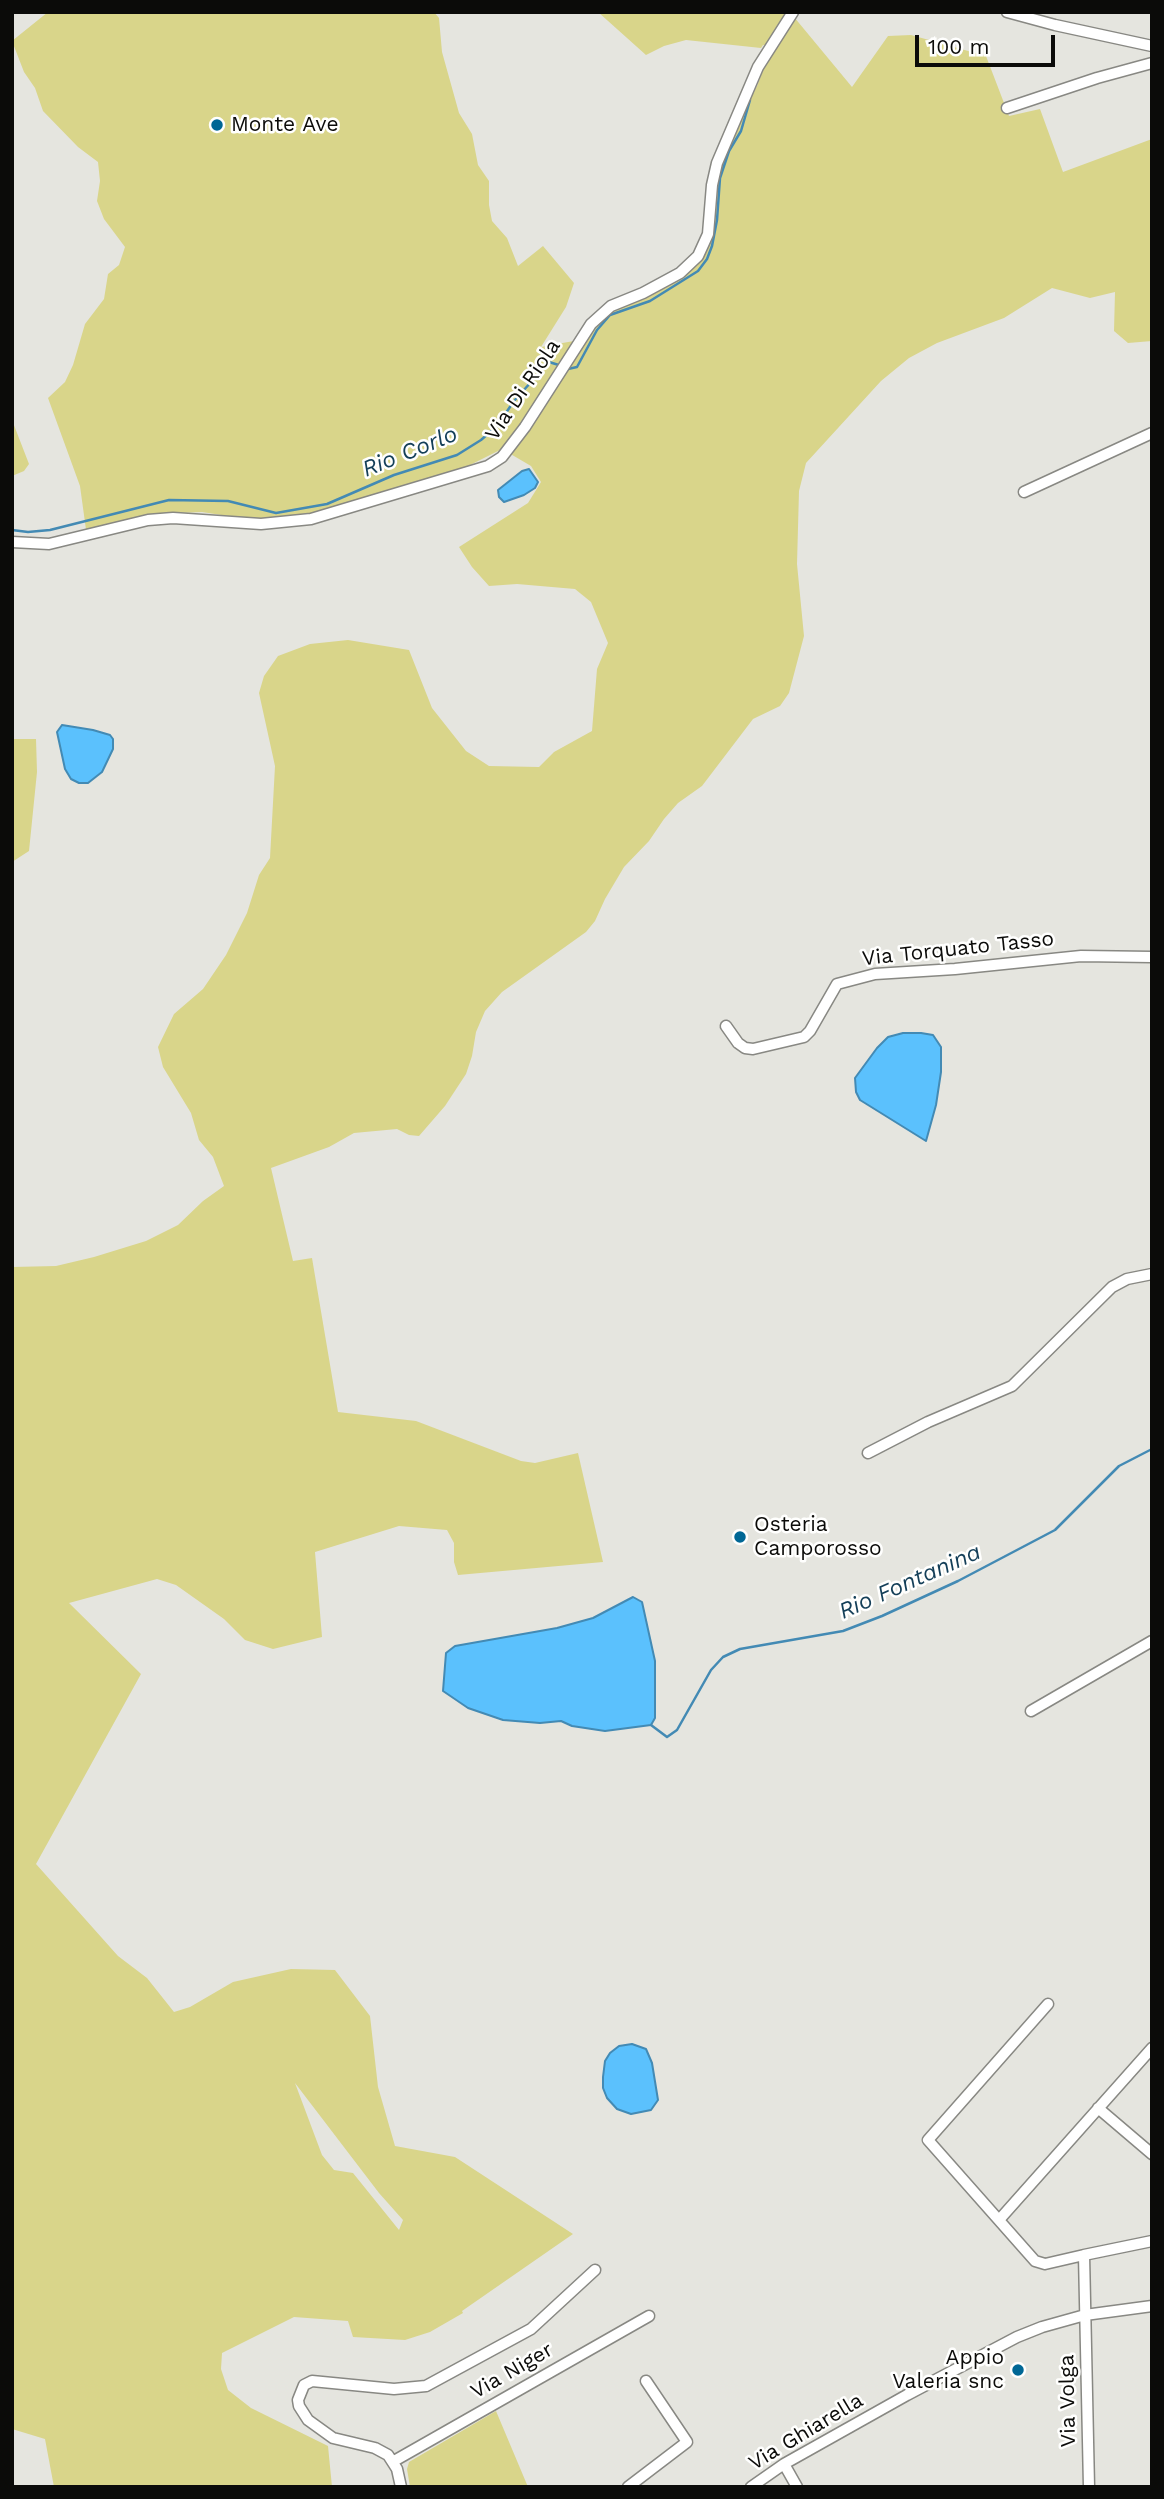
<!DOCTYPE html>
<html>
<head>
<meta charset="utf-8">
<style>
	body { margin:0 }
	#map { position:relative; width:1164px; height:2499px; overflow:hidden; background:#e5e5df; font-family:"Work Sans",sans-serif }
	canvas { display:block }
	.frame { position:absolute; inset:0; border:14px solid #0b0b09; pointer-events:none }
	.scale { position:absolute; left:915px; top:35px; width:140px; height:32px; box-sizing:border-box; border:4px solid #0b0b09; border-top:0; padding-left:9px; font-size:21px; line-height:24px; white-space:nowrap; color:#0b0b09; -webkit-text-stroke:5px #fffffe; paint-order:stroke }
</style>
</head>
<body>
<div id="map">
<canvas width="1164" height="2499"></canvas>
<div class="frame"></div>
<div class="scale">100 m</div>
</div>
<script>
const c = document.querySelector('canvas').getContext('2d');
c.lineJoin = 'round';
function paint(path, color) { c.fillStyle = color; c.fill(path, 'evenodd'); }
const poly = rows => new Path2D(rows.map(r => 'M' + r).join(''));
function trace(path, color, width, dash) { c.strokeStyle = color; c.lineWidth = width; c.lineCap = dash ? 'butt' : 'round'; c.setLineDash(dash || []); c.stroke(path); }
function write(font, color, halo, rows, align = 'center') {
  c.font = font + ' "Work Sans",sans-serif'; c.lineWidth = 5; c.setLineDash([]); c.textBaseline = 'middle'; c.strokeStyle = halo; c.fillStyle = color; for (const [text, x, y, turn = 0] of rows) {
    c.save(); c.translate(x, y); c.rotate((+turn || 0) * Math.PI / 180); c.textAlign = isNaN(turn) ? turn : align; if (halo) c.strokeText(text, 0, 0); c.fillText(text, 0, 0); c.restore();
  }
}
paint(poly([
	[48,12,434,12,439,18,442,52,459,113,472,134,478,165,489,181,489,205,492,221,507,238,518,266,543,246,574,283,566,307,541,347,579,340,611,305,676,278,705,247,711,198,728,140,757,86,772,47,763,45,761,48,686,40,664,46,646,55,598,12,797,12,794,17,852,87,888,36,911,35,986,56,1009,116,1040,109,1063,172,1152,139,1152,341,1128,343,1114,331,1115,292,1090,298,1052,288,1004,318,937,343,909,358,881,381,806,463,799,491,797,564,804,636,789,693,780,706,753,719,702,786,678,803,664,819,649,841,624,867,605,899,595,921,586,932,502,992,485,1011,476,1032,472,1056,466,1074,445,1106,419,1136,409,1135,397,1129,354,1133,329,1147,271,1168,293,1261,312,1258,338,1412,416,1421,521,1461,535,1463,578,1453,603,1562,458,1575,454,1562,454,1543,447,1530,399,1526,315,1552,322,1637,273,1649,245,1640,224,1619,176,1585,157,1579,69,1603,141,1674,36,1864,118,1956,147,1978,174,2012,190,2007,233,1982,291,1969,335,1970,370,2016,378,2087,395,2146,455,2157,573,2234,462,2311,463,2313,430,2332,405,2340,353,2337,348,2321,294,2317,222,2353,221,2369,228,2390,251,2408,328,2446,332,2487,54,2487,45,2439,12,2429,12,1267,56,1266,94,1257,146,1241,178,1225,203,1201,224,1186,213,1157,199,1140,191,1113,163,1067,158,1047,174,1014,203,989,226,955,247,913,259,875,270,858,275,766,259,693,264,676,278,656,310,644,348,640,409,650,432,708,466,751,489,766,539,767,554,752,592,731,597,669,608,643,591,602,575,589,517,584,489,586,472,567,459,547,528,503,541,482,531,466,502,449,458,471,346,509,282,519,247,519,202,512,179,513,87,537,80,486,48,398,65,382,73,365,85,324,104,299,108,274,119,265,125,247,104,219,97,201,100,181,98,162,78,147,43,111,35,88,24,72,12,41],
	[295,2083,379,2193,403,2220,399,2230,353,2173,334,2170,322,2155],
	[12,420,29,464,24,471,12,476],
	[12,739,36,739,37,772,29,851,12,862],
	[496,2411,528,2487,410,2487,407,2469,409,2462]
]), '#d9d58a');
const water = poly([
	[529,469,538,482,535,488,524,495,504,502,499,497,498,490,522,471,529,469],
	[62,725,93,730,110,735,113,739,113,749,102,772,88,783,79,783,71,779,65,769,57,732,62,725],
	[903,1033,921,1033,933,1035,941,1047,941,1072,936,1105,926,1141,860,1100,856,1092,855,1078,877,1048,888,1037,903,1033],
	[633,1597,642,1602,655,1661,655,1718,651,1725,605,1731,572,1726,561,1721,540,1723,503,1720,468,1708,443,1691,446,1653,455,1646,557,1628,593,1618,633,1597],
	[632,2044,646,2049,652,2063,658,2100,651,2110,631,2114,617,2109,607,2098,603,2088,603,2077,605,2061,610,2053,619,2046,632,2044]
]);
paint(water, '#5bc1fd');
trace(water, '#438ab4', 2);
trace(poly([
	[568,369,577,367,597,330,610,315,650,301,698,271,707,259,712,246,717,220,720,178,729,151,741,131,750,100],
	[12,530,28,532,50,530,169,500,228,501,276,513,327,504,394,475,457,455,481,440,497,426,514,401,549,362,562,366],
	[651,1725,667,1737,677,1730,711,1670,723,1657,740,1649,843,1631,882,1616,958,1581,1055,1530,1119,1466,1152,1449]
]), '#438ab4', 2.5);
const minor = poly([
	[1007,12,1055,25,1152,46],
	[1007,108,1097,78,1152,63],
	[1024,492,1152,433],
	[12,542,49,544,148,520,173,518,261,524,311,519,488,466,502,457,525,427,591,324,611,306,643,293,680,273,698,256,708,234,712,185,717,163,758,67,793,12],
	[726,1026,738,1043,745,1048,753,1049,804,1037,810,1031,837,984,875,974,955,969,1081,956,1152,957],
	[868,1453,928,1422,1012,1386,1112,1287,1127,1279,1152,1274],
	[1031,1711,1152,1641],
	[1048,2004,928,2140,1035,2261,1045,2264,1084,2255],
	[1098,2108,1152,2154],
	[999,2220,1152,2048],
	[394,2461,649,2316],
	[784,2464,797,2487],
	[401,2487,397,2469,388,2455,375,2448,333,2438,308,2420,299,2406,298,2400,304,2385,312,2381,394,2389,426,2386,531,2329,595,2270],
	[628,2487,687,2442,646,2381],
	[751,2487,784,2464,907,2395,1017,2337,1042,2327,1085,2315,1152,2306],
	[1089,2487,1084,2255,1152,2241]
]);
trace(minor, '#888883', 13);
trace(minor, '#fff', 10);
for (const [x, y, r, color] of [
	[217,125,7,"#006795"],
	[740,1537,7,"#006795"],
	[1018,2370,7,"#006795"]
]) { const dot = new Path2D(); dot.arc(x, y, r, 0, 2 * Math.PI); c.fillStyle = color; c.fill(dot); trace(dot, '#fffffe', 2.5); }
write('21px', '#0b0b09', '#fffffe', [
	["Monte Ave",231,125],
	["Osteria",754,1525],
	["Camporosso",754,1549],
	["Appio",1004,2358,"right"],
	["Valeria snc",1004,2382,"right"]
], 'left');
write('21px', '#0b0b09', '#fffffe', [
	["Via Di Riola",523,390,-56],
	["Via Torquato Tasso",958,949,-6],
	["Via Niger",512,2371,-30],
	["Via Volga",1068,2401,-91],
	["Via Ghiarella",806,2432,-31]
]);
write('italic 23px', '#143f58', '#fffffe', [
	["Rio Corlo",410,452,-22],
	["Rio Fontanina",910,1582,-24]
]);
</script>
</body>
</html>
